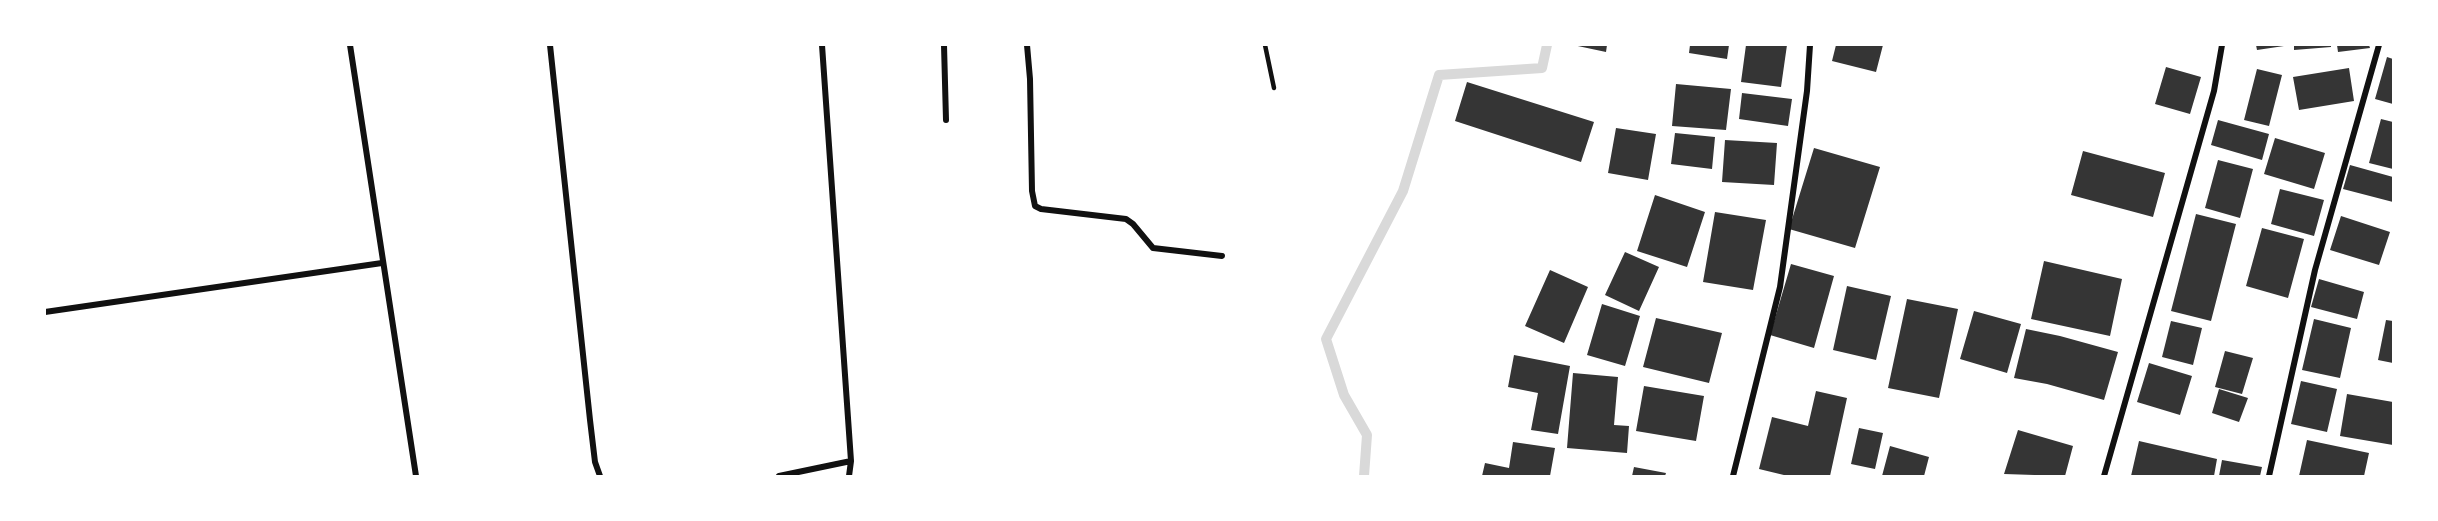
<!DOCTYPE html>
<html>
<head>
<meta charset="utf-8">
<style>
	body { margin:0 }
	#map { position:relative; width:2438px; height:521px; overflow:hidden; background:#fff; font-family:"Playfair Display",serif }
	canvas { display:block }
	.frame { position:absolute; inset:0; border:46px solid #fff; pointer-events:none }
</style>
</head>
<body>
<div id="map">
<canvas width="2438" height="521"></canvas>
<div class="frame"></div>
</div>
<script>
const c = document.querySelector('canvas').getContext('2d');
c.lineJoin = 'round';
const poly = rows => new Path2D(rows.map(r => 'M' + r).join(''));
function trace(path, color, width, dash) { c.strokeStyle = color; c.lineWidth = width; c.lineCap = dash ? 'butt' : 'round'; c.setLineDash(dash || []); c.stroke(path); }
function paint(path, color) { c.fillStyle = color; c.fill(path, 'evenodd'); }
trace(poly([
	[1364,476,1367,435,1344,395,1326,339,1403,191,1439,75,1542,68,1547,45]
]), '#d9d9d9', 10);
paint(poly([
	[1573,45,1607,45,1606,52],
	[1690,45,1729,45,1727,59,1689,53],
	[1746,45,1787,45,1781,87,1741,82],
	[1836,45,1883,45,1876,72,1832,61],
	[2256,45,2284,45,2284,46,2257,50],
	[2294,45,2331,45,2331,47,2294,50],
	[2337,45,2369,45,2370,48,2338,52],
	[2387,57,2393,59,2393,104,2375,99],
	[2166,67,2201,77,2190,114,2155,104],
	[2349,68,2354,101,2299,110,2293,77],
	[2257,69,2282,75,2269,126,2244,120],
	[1467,82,1594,122,1581,162,1455,121],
	[1676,84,1731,89,1726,130,1672,126],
	[1742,93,1792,99,1788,126,1739,119],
	[2381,119,2393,122,2393,169,2369,163],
	[2218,120,2269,134,2262,160,2211,145],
	[1616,128,1656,134,1648,180,1608,173],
	[1675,133,1715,137,1712,169,1671,164],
	[2275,138,2325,153,2314,189,2264,174],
	[1725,140,1777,143,1774,185,1722,182],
	[1814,148,1880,167,1855,248,1789,229],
	[2083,151,2165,173,2153,217,2071,195],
	[2218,160,2253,169,2240,218,2205,208],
	[2350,165,2393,177,2393,202,2343,189],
	[2280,189,2324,200,2314,236,2271,224],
	[1655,195,1705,212,1687,267,1637,251],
	[1715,212,1766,220,1753,290,1703,282],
	[2196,214,2236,224,2211,321,2171,311],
	[2341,216,2390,232,2379,265,2330,250],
	[2262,228,2304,239,2288,298,2246,286],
	[1625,252,1659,267,1639,311,1605,295],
	[2044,261,2122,279,2110,336,2031,319],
	[1791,264,1834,276,1814,348,1770,335],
	[1550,270,1588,287,1564,343,1525,326],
	[2319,279,2364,292,2357,319,2311,307],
	[1847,286,1891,296,1876,360,1833,350],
	[1907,299,1958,309,1939,398,1888,388],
	[1602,304,1640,316,1625,366,1587,355],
	[1974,311,2021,324,2007,373,1960,359],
	[1656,318,1722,333,1709,383,1643,367],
	[2314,319,2351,328,2340,378,2302,370],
	[2386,320,2393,321,2393,363,2378,360],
	[2171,321,2202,328,2193,365,2162,357],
	[2026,329,2060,336,2118,352,2104,400,2047,384,2014,378],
	[2225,351,2253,358,2242,394,2215,387],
	[1514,355,1570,366,1558,434,1531,430,1538,393,1508,387],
	[2149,363,2192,376,2180,415,2137,402],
	[1573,373,1618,377,1614,425,1629,426,1627,453,1567,448],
	[2301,381,2337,389,2327,432,2291,424],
	[1644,386,1704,396,1696,441,1636,431],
	[2219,389,2248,398,2239,422,2212,413],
	[1816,391,1847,398,1830,476,1788,476,1759,469,1772,417,1808,426],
	[2347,394,2393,402,2393,445,2340,436],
	[1859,428,1883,433,1875,469,1851,464],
	[2018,430,2073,446,2065,476,2004,474],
	[2307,440,2369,453,2364,476,2299,476],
	[2139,441,2217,459,2214,476,2131,476],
	[1513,442,1555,448,1550,476,1482,476,1485,463,1509,468],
	[1890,446,1929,457,1924,476,1882,476],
	[2222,460,2262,467,2260,476,2219,476],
	[1634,467,1666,473,1665,476,1632,476]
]), '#353535');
trace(poly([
	[1265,45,1274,88]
]), '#111', 4.5);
trace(poly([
	[350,45,416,476],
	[550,45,590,420,595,462,600,476],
	[822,45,851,461],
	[944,45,946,120],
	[1027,45,1030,79,1032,191,1035,206,1041,209,1126,219,1133,224,1153,248,1222,256],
	[45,312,382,263],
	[779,476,851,461,849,476],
	[1733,476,1780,287,1807,91,1810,45],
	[2104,476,2214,91,2222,45],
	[2269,476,2315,270,2379,45]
]), '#111', 6);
</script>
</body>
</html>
